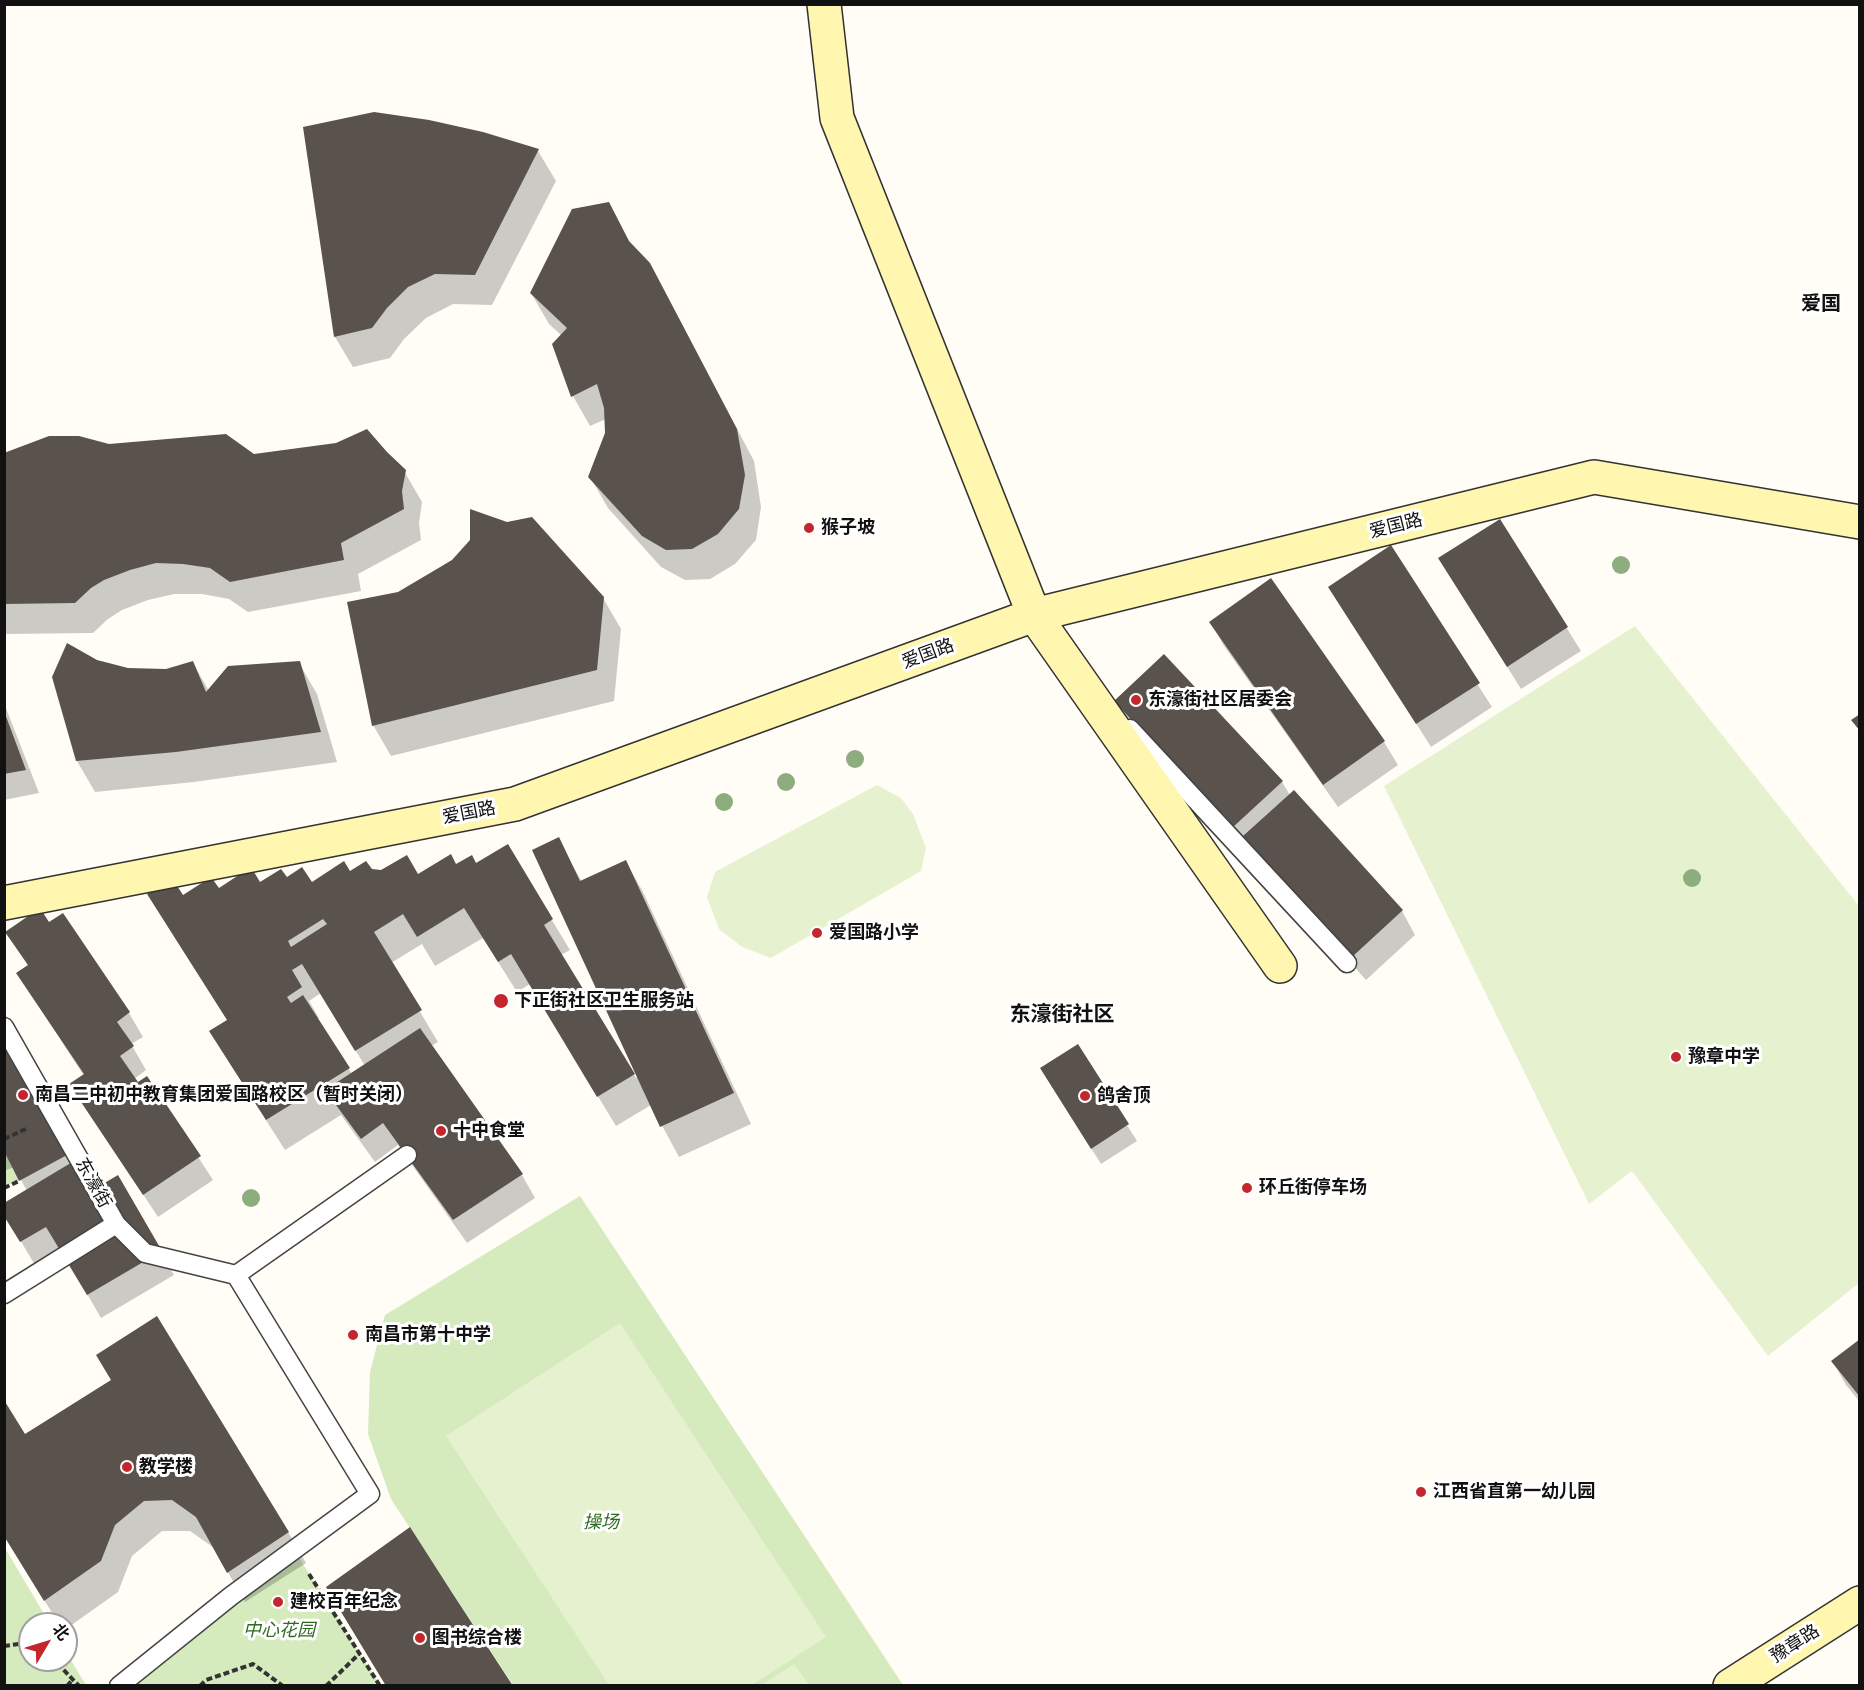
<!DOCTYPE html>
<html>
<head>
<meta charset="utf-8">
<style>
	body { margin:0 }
	#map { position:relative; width:1864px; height:1690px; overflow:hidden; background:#fffdf5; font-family:"Roboto Serif","Noto Sans SC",serif }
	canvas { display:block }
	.frame { position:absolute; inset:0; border:6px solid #111; pointer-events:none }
	.north { position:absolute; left:18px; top:1612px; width:60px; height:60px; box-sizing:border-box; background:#fff; border:2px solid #a0a0a0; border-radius:50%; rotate:52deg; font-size:16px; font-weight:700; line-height:24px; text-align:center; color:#111 }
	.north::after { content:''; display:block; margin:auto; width:21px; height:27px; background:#c4262e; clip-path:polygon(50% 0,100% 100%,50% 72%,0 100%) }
</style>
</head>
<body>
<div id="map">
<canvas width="1864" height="1690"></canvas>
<div class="frame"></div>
<div class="north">北</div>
</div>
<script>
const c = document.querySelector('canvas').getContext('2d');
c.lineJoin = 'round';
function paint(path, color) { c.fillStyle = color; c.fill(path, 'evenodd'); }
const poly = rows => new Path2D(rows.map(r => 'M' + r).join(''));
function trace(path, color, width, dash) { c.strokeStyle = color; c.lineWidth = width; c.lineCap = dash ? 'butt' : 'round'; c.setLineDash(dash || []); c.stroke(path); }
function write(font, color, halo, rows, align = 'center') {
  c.font = font + ' "Roboto Serif","Noto Sans SC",serif'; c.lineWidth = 6; c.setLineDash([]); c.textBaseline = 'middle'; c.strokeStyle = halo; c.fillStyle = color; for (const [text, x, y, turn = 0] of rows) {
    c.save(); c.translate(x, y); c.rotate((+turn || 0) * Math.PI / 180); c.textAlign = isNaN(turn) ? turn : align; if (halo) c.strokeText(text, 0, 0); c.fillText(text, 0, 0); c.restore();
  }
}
paint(poly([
	[4,1151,19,1181,5,1186,4,1186],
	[580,1196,903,1685,513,1685,391,1499,368,1434,370,1372,385,1315],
	[5,1548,50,1624,30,1624,30,1660,66,1660,66,1652,86,1685,5,1685],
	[294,1550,380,1685,120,1686]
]), '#d5ebbd');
paint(poly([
	[1635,626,1859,906,1859,1283,1768,1356,1632,1171,1589,1204,1384,786],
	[877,785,901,798,913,814,926,848,921,871,771,958,742,947,719,929,707,897,715,872],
	[620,1323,826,1637,752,1685,609,1685,446,1436],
	[794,1664,809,1685,762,1685]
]), '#e6f2cf');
paint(poly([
	[538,151,556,181,492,305,453,304,426,318,404,339,390,358,353,367,335,337],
	[608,204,632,247,649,264,667,296,754,461,761,507,756,540,735,564,710,579,685,580,661,567,608,508,590,477,606,433,606,419,590,426,573,396,562,336,549,324,531,293],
	[109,445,254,456,404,471,422,502,419,523,421,540,358,574,361,591,248,612,229,599,202,594,174,594,148,600,122,610,108,619,93,633,4,634,4,456],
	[1500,521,1581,651,1521,689,1454,582],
	[1390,548,1492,707,1431,747,1330,587],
	[1271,581,1384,742,1398,765,1338,807,1224,646,1211,623],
	[398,593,603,598,621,629,614,701,391,756,373,725],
	[97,661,127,670,166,671,193,663,209,691,299,663,317,694,337,762,194,782,95,792,77,761],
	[1116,701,1282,782,1290,795,1294,792,1402,911,1415,935,1366,980,1258,860,1129,724],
	[4,703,39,793,4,800],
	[558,839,582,882,626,862,643,892,751,1124,679,1157,651,1105,616,1126,530,984,517,992,483,938,435,966,422,944,391,963,438,1042,431,1046,522,1175,535,1198,467,1243,398,1145,375,1162,341,1115,285,1150,229,1062,228,1021,167,925,182,897,286,879,311,884,349,873,371,870,417,876,456,866,476,865,507,846,570,950,561,955,636,1078,638,1077],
	[321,993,365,1066,352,1074,317,1019,319,1018,309,1001],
	[63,915,129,1013,143,1037,131,1044,146,1070,134,1079,137,1084,147,1078,213,1180,158,1217,71,1085,84,1076,18,974,29,967,7,932,49,924],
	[4,1034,91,1193,117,1177,174,1275,101,1318,61,1249,35,1265,4,1213,27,1191,14,1167,4,1171],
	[1077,1046,1137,1141,1101,1164,1051,1084],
	[1860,1340,1860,1402,1846,1385,1833,1362],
	[25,1436,288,1532,306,1563,245,1602,214,1548,190,1531,162,1531,132,1556,118,1592,66,1629,66,1624,59,1624,4,1535]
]), '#0003');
paint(poly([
	[374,112,429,120,483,132,539,149,475,275,435,274,408,287,387,308,372,328,334,337,303,127],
	[609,202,629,241,650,263,737,429,745,475,739,509,718,534,692,549,666,550,642,536,588,477,605,433,604,408,597,384,571,397,552,344,567,328,530,293,572,209],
	[367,429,387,452,406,470,402,491,404,509,341,543,344,560,230,582,210,568,183,564,156,563,130,570,104,580,91,588,75,603,4,604,4,453,49,436,79,436,109,444,226,434,254,454,336,443],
	[470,509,507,522,532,517,604,597,597,670,372,726,347,602,398,592,452,560,470,540],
	[1500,519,1568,627,1507,667,1438,558],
	[1391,545,1480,683,1416,724,1328,587],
	[1271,578,1385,741,1323,785,1209,622],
	[67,643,97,660,128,668,166,669,193,661,206,692,228,666,300,661,321,732,176,752,76,761,52,677],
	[1164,654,1283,781,1232,828,1114,701],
	[4,711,26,770,4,774],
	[1860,714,1860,731,1851,720],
	[1294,790,1403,910,1352,957,1243,836],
	[559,837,580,881,626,860,734,1093,660,1127,532,850],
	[508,844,553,919,544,925,635,1074,597,1097,511,954,498,962,464,908,417,937,403,914,374,932,422,1010,355,1051,302,964,292,970,302,987,287,997,291,1003,303,995,350,1068,266,1120,209,1031,227,1020,147,894,172,878,183,895,211,877,219,888,251,867,260,882,281,869,287,877,302,867,312,882,344,861,350,871,366,861,372,869,381,870,407,855,418,874,451,854,456,864,472,855,476,863],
	[323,919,327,924,291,947,288,941],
	[40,908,49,922,63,913,130,1012,117,1022,134,1046,120,1056,138,1082,147,1076,201,1156,143,1195,69,1084,84,1074,16,973,28,965,5,932],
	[420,1028,523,1174,453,1220,383,1123,361,1139,325,1090],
	[4,1033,67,1155,19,1181,4,1151],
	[1078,1044,1129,1124,1091,1149,1040,1068],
	[74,1161,91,1191,118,1175,162,1251,87,1295,46,1227,20,1242,4,1216,4,1203],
	[157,1316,289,1532,227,1573,196,1517,172,1500,144,1501,115,1525,101,1561,44,1601,4,1536,4,1400,25,1434,111,1380,96,1355],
	[1860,1339,1860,1397,1831,1361],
	[410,1527,451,1591,513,1686,386,1686,326,1587]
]), '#5a524d');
const lane = poly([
	[1130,729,1347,963],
	[4,1027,116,1224,4,1294],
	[116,1224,145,1253,236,1275],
	[119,1686,231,1596,370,1494,236,1275,407,1155]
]);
const secondary = poly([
	[824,4,837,118,1034,615,1280,966],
	[4,903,515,804,1034,615,1594,477,1860,522],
	[1730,1686,1860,1603]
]);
trace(lane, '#444', 21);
trace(secondary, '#333', 36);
trace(poly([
	[4,1139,28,1128],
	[4,1188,19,1181],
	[309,1574,380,1686],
	[4,1646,19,1644,30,1650],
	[49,1660,59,1665,79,1686],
	[67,1686,73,1679],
	[200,1686,206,1680,253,1664,283,1686],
	[326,1686,359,1654]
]), '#333', 4, [6, 3]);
trace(lane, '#fff', 18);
trace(secondary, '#fff6b0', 33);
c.fillStyle = '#8dad7f';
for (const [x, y] of [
	[1621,565],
	[855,759],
	[786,782],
	[724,802],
	[1692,878],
	[251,1198]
]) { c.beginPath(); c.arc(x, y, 9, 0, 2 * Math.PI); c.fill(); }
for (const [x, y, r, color] of [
	[809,528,6,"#c4262e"],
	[1136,700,6,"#c4262e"],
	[817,933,6,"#c4262e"],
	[501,1001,8,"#c4262e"],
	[1676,1057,6,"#c4262e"],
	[23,1095,6,"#c4262e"],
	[1085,1096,6,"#c4262e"],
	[441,1131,6,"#c4262e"],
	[1247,1188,6,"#c4262e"],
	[353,1335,6,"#c4262e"],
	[127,1467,6,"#c4262e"],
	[1421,1492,6,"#c4262e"],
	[278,1602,6,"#c4262e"],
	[420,1638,6,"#c4262e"]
]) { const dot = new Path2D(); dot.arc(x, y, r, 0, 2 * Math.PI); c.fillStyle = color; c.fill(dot); trace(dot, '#fff', 2); }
write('18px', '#111', '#fff', [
	["爱国路",1396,526,-14],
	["爱国路",928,654,-20],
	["爱国路",469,813,-11],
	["东濠街",93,1183,61],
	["豫章路",1795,1644,-33]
]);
write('bold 18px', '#111', '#fff', [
	["猴子坡",821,528],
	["东濠街社区居委会",1148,700],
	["爱国路小学",829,933],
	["下正街社区卫生服务站",514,1001],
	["豫章中学",1688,1057],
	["南昌二中初中教育集团爱国路校区（暂时关闭）",35,1095],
	["鸽舍顶",1097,1096],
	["十中食堂",453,1131],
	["环丘街停车场",1259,1188],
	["南昌市第十中学",365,1335],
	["教学楼",139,1467],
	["江西省直第一幼儿园",1433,1492],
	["建校百年纪念",290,1602],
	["图书综合楼",432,1638]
], 'left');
write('italic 18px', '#2f6b1f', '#fff', [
	["操场",601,1523],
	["中心花园",279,1631]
]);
write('bold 20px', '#111', '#fff', [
	["爱国",1821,304]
]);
write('bold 21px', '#111', '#fff', [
	["东濠街社区",1062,1015]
]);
</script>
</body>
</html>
